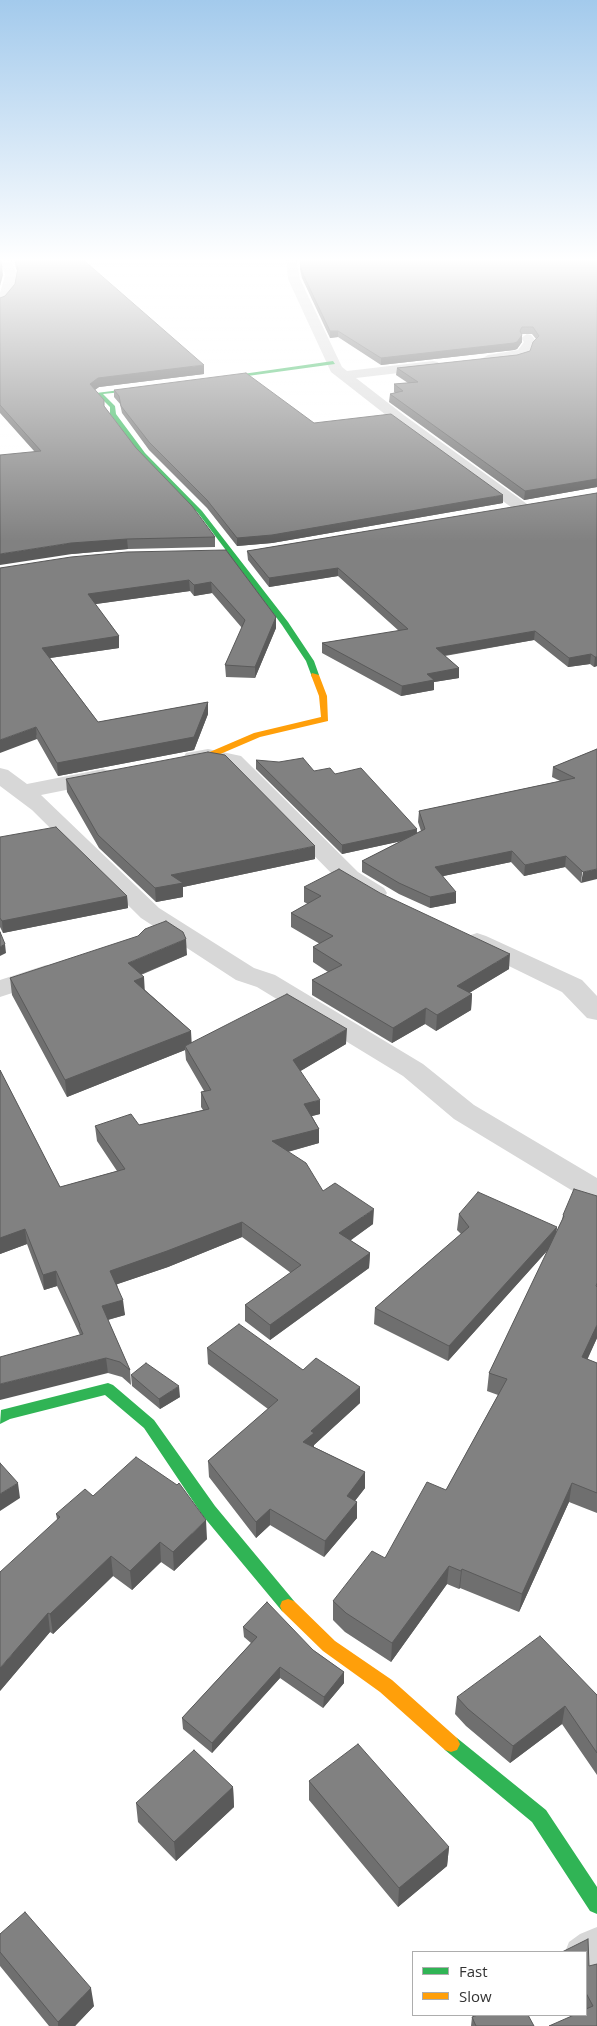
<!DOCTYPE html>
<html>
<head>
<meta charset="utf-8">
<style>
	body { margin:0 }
	#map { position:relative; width:597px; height:2026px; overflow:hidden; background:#fff; font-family:"Open Sans",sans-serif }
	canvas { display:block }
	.legend { position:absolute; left:412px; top:1951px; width:175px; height:65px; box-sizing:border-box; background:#fff; border:1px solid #adadad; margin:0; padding:6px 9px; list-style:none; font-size:15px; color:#333 }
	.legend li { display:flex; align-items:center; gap:10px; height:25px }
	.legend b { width:25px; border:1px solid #adadad }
</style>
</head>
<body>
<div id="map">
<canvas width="597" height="2026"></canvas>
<ul class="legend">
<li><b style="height:6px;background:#30b455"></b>Fast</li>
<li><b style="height:6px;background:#ff9f0a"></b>Slow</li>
</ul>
</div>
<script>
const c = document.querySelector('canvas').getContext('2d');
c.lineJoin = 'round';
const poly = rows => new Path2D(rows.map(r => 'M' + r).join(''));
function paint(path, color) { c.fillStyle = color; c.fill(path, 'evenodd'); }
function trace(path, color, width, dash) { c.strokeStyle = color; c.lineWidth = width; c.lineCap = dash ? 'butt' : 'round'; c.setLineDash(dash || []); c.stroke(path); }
paint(poly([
	[0,257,10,257,17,275,14,291,4,303,0,305,0,293,5,275,0,257],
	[286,257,296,257,300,279,342,367,347,371,433,361,438,362,440,365,438,368,433,369,356,378,405,416,527,504,529,507,527,510,515,510,395,422,331,372,288,279,286,257],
	[527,334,531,335,537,342,531,348,529,356,488,363,481,359,488,355,518,350,524,342,521,338,527,334],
	[208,749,241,756,358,872,384,888,387,893,384,898,375,900,366,898,340,882,226,766,208,763,194,765,186,763,183,758,186,753,208,749],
	[0,768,8,770,27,784,103,769,111,771,114,776,111,781,41,795,159,908,254,968,275,975,423,1064,474,1105,597,1178,597,1203,586,1199,454,1119,403,1076,257,987,236,980,141,918,32,810,0,786,0,768],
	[477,933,486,936,582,980,597,996,597,1020,587,1018,562,992,468,946,464,941,468,936,477,933],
	[46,965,55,967,59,973,55,979,0,997,0,980,46,965],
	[597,1927,597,1979,586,1983,586,1952,565,1952,569,1942,580,1934,597,1927]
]), '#d7d7d7');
paint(poly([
	[333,361,335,364,211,381,208,379,333,361],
	[153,386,151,389,103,394,115,406,116,414,145,453,202,511,288,622,314,661,319,675,318,677,312,677,306,661,282,625,198,513,141,455,110,414,110,407,96,393,153,386],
	[108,1383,113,1385,154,1420,215,1506,294,1601,296,1606,294,1611,288,1613,282,1611,203,1516,144,1428,105,1395,10,1419,0,1424,1,1410,108,1383],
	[451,1736,457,1738,546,1810,597,1887,597,1914,590,1911,532,1822,445,1750,442,1744,445,1738,451,1736]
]), '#30b455');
paint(poly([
	[312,673,319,675,327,696,328,721,260,737,211,758,205,758,205,754,254,733,321,717,319,696,311,675,312,673],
	[288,1599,294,1601,335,1641,392,1680,457,1738,460,1744,457,1750,451,1752,445,1750,380,1692,323,1651,282,1611,280,1606,282,1601,288,1599]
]), '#ff9f0a');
paint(poly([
	[14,257,204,374,99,387,95,390,104,406,136,448,215,537,215,547,128,549,72,554,34,451,0,413,0,298,5,296,15,284,17,271,15,265],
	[597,257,597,487,524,500,389,402,390,394,395,393,394,392,394,384,408,383,396,375,397,368,517,355,530,351,536,339,532,334,521,334,522,342,517,349,514,350,381,365,338,337,330,338,302,278,300,269,300,263],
	[114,390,314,423,503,503,272,543,237,546,207,508,149,450,122,413,120,404,114,397],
	[597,493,597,666,594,667,590,664,568,667,534,640,445,656,459,668,459,678,434,682,434,690,401,696,322,653,322,643,399,631,338,576,269,587,248,560,247,551],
	[226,550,276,617,276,628,255,678,226,677,225,665,242,628,212,593,194,596,190,591,95,604,119,636,119,648,50,658,98,722,208,702,208,714,194,750,58,776,37,739,0,568],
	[597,749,581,883,565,867,524,876,511,862,443,876,456,903,430,908,399,894,362,872,362,861,401,841,342,854,256,769,256,760,314,771,335,774,417,829,417,833,421,831,418,822,419,811,560,781,552,777,553,767],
	[66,779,315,859,183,887,183,897,156,902,99,848,67,792],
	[0,837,127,896,128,908,3,933,0,927],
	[304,887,509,969,469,993,472,994,471,1010,436,1031,425,1024,392,1043,312,995,312,980,328,972,313,962,313,947,320,944,291,927,291,913,308,904,304,902],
	[187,955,141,975,144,977,144,989,191,1031,191,1042,346,1044,300,1071,320,1114,312,1116,319,1129,319,1143,288,1152,323,1191,373,1224,350,1240,370,1253,369,1268,270,1340,245,1321,245,1305,291,1273,242,1237,168,1267,117,1284,125,1315,108,1320,130,1370,131,1385,122,1377,108,1373,80,1335,57,1286,44,1290,27,1244,0,1254,0,1070,60,1187,117,1171,97,1141,95,1126,139,1125,203,1110,201,1107,201,1092,204,1091,186,1060,185,1050,67,1097,12,995,10,978],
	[597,1196,597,1338,587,1359,597,1363,597,1513,569,1502,519,1612,460,1588,459,1589,447,1584,391,1662,345,1632,333,1620,333,1601,385,1558,446,1490,498,1395,487,1391,489,1373,548,1250,448,1361,374,1324,375,1308,461,1234,457,1230,459,1214,557,1227,556,1233,562,1220,563,1215],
	[207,1348,303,1370,360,1387,360,1403,314,1445,314,1447,365,1472,365,1488,355,1501,357,1502,357,1518,324,1557,270,1525,256,1538,209,1477,208,1461,268,1409,208,1364],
	[131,1375,180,1397,160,1409,132,1386],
	[93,1496,207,1539,174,1571,161,1562,132,1590,113,1576,53,1634,50,1632,0,1691,57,1519,56,1514],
	[243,1627,313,1650,344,1672,344,1683,323,1708,280,1678,212,1753,183,1729,182,1718,251,1643,244,1637],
	[597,1695,597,1775,562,1724,510,1763,466,1726,455,1714,457,1697],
	[309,1781,449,1847,447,1866,398,1907,309,1800],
	[233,1787,234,1807,176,1861,138,1822,136,1803],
	[0,1934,94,2006,75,2026,49,2026,0,1966],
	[586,1952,589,1966,597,2026,586,2015],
	[472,2017,534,2026,471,2026]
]), '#6f6f6f');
paint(poly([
	[2,267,3,275,0,286,0,276],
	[330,331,338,331,338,337,330,338],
	[522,335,522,342,517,349,514,350,381,365,381,358],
	[204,365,204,374,99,387,90,393,90,384,98,378],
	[597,479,597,487,524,500,525,491],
	[503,495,503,503,272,543,237,546,237,538],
	[127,539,128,549,72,554,0,565,0,554,71,543],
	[338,568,338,576,269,587,269,578],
	[189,580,190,591,89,605,88,594],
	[211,582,212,593,194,596,194,585],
	[276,617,276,628,255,678,255,667],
	[535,631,534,640,435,657,436,648],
	[119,636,119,648,43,659,42,648],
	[591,654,590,664,568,667,569,658],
	[595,657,597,657,597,666,594,667],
	[459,668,459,678,434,682,434,690,401,696,402,686,427,674],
	[208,702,208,714,194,750,58,776,57,763],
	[36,727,37,739,0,753,0,740],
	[417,829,416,838,342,854,342,845],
	[315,846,315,859,183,887,183,897,156,902,155,888,171,875],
	[512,851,511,862,434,878,435,867],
	[566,856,565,867,524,876,525,865],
	[597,869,597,879,581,883,583,872],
	[456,892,456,903,430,908,430,897],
	[127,896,128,908,3,933,2,921],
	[186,939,187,955,129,979,128,963],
	[5,944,6,953,0,956,0,947],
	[510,954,509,969,456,1001,457,986],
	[144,977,145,994,134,981],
	[472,994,471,1010,436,1031,437,1015],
	[426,1008,425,1024,392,1043,393,1028],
	[347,1029,346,1044,294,1075,293,1060],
	[191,1031,192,1048,185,1046,185,1050,67,1097,65,1080],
	[320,1100,320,1114,304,1118,304,1104],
	[319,1129,319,1143,272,1156,272,1141],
	[374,1209,373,1224,339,1249,339,1233],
	[242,1222,242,1237,168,1267,112,1286,110,1271],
	[557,1227,555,1242,448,1361,449,1346],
	[25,1229,27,1244,0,1254,0,1238],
	[370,1253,369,1268,270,1340,270,1325],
	[56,1271,57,1286,44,1290,43,1275],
	[123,1300,125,1315,103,1321,102,1306],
	[597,1325,597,1338,580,1376,582,1357],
	[106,1358,108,1373,0,1400,0,1384],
	[179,1386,180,1397,160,1409,159,1399],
	[360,1387,360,1403,314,1445,314,1449,303,1442,311,1431],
	[365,1472,365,1488,346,1512,347,1496],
	[18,1483,20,1498,0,1511,0,1494],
	[572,1483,569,1502,519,1612,522,1594],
	[357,1502,357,1518,324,1557,325,1541],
	[270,1509,270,1525,256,1538,256,1522],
	[206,1520,207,1539,174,1571,173,1552],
	[160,1542,161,1562,132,1590,130,1571],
	[111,1556,113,1576,53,1634,50,1614],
	[449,1566,447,1584,391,1662,392,1643],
	[462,1569,460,1588,459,1589,461,1571],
	[48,1613,50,1632,0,1691,0,1668],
	[280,1667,280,1678,212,1753,212,1743],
	[344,1672,344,1683,323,1708,324,1697],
	[565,1706,562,1724,510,1763,513,1746],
	[233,1787,234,1807,176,1861,174,1842],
	[449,1847,447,1866,398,1907,399,1888],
	[91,1988,94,2006,75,2026,58,2026,58,2022]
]), '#5a5a5a');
const building = poly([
	[14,257,80,257,204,365,98,378,90,384,104,400,104,406,136,448,192,506,215,537,127,539,71,543,0,554,0,455,41,451,0,405,0,298,5,296,15,284,18,268,14,257],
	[302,257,597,257,597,479,525,491,390,394,403,391,394,384,418,382,397,368,517,355,530,351,533,342,539,336,533,327,522,327,520,331,522,335,517,342,514,343,381,358,338,331,330,331,302,272,300,263,302,257],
	[0,259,2,267,0,276,0,259],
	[246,373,314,423,391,414,503,495,272,535,237,538,207,500,149,442,121,406,119,396,114,390,246,373],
	[597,493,597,657,595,657,591,654,569,658,535,631,436,648,459,668,427,674,434,680,402,686,322,643,408,629,338,568,269,578,247,551,597,493],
	[226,550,276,617,255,667,225,665,245,620,211,582,194,585,189,580,88,594,119,636,42,648,98,722,208,702,194,737,57,763,36,727,0,740,0,568,71,557,127,552,226,550],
	[597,749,597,869,583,872,566,856,525,865,512,851,435,867,456,892,430,897,399,883,362,861,425,829,419,811,575,778,553,767,597,749],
	[208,752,225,755,315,846,171,875,183,883,155,888,98,835,66,779,208,752],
	[303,758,314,771,330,768,335,774,361,768,417,829,342,845,256,760,279,762,303,758],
	[56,827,127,896,2,921,0,918,0,837,56,827],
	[339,869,380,893,510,954,457,986,472,994,437,1015,426,1008,393,1028,312,980,342,965,313,947,333,936,291,913,321,896,304,887,339,869],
	[166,921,183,932,186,939,128,963,144,977,134,981,191,1031,65,1080,10,978,138,936,145,929,166,921],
	[0,932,5,944,0,947,0,932],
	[287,994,347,1029,293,1060,320,1100,304,1104,319,1129,272,1141,306,1163,323,1191,335,1183,374,1209,339,1233,370,1253,270,1325,245,1305,301,1265,242,1222,167,1251,110,1271,123,1300,102,1306,130,1370,120,1362,106,1358,0,1384,0,1357,83,1334,79,1325,80,1325,56,1271,43,1275,25,1229,0,1238,0,1070,60,1187,125,1169,95,1126,131,1114,139,1125,209,1109,201,1092,211,1090,185,1046,287,994],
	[574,1189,597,1196,597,1283,596,1286,597,1287,597,1325,582,1357,597,1363,597,1493,572,1483,522,1594,462,1569,461,1571,449,1566,392,1643,346,1613,333,1601,372,1551,385,1558,427,1482,446,1490,507,1379,489,1373,564,1216,563,1215,574,1189],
	[478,1192,557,1227,449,1346,375,1308,469,1227,459,1214,478,1192],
	[239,1324,303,1370,316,1358,360,1387,311,1431,314,1433,303,1442,365,1472,347,1496,357,1502,325,1541,270,1509,256,1522,208,1461,278,1400,207,1348,239,1324],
	[146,1363,179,1386,159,1399,131,1375,146,1363],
	[136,1457,177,1485,179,1483,206,1520,173,1552,160,1542,130,1571,111,1556,50,1614,48,1613,0,1668,0,1572,60,1517,56,1514,85,1489,93,1496,136,1457],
	[0,1463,18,1483,0,1494,0,1463],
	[267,1602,313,1650,344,1672,324,1697,280,1667,212,1743,182,1718,257,1637,243,1627,267,1602],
	[540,1636,597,1695,597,1753,565,1706,513,1746,468,1709,457,1697,540,1636],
	[358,1744,449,1847,399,1888,309,1781,358,1744],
	[194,1750,233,1787,174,1842,136,1803,194,1750],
	[25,1912,91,1988,58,2022,0,1952,0,1934,25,1912],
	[588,1939,589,1966,597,1964,597,2026,549,2026,574,2015,586,2015,586,2009,593,2006,586,1993,586,1952,562,1952,588,1939],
	[478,2015,528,2015,534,2026,476,2026,472,2017,478,2015]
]);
paint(building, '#818181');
trace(building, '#5a5a5a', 1);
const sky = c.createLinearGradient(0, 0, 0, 541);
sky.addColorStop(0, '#a3caec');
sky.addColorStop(0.48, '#fff');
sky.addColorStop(1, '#ffffff00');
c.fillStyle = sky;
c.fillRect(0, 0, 597, 541);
</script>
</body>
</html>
